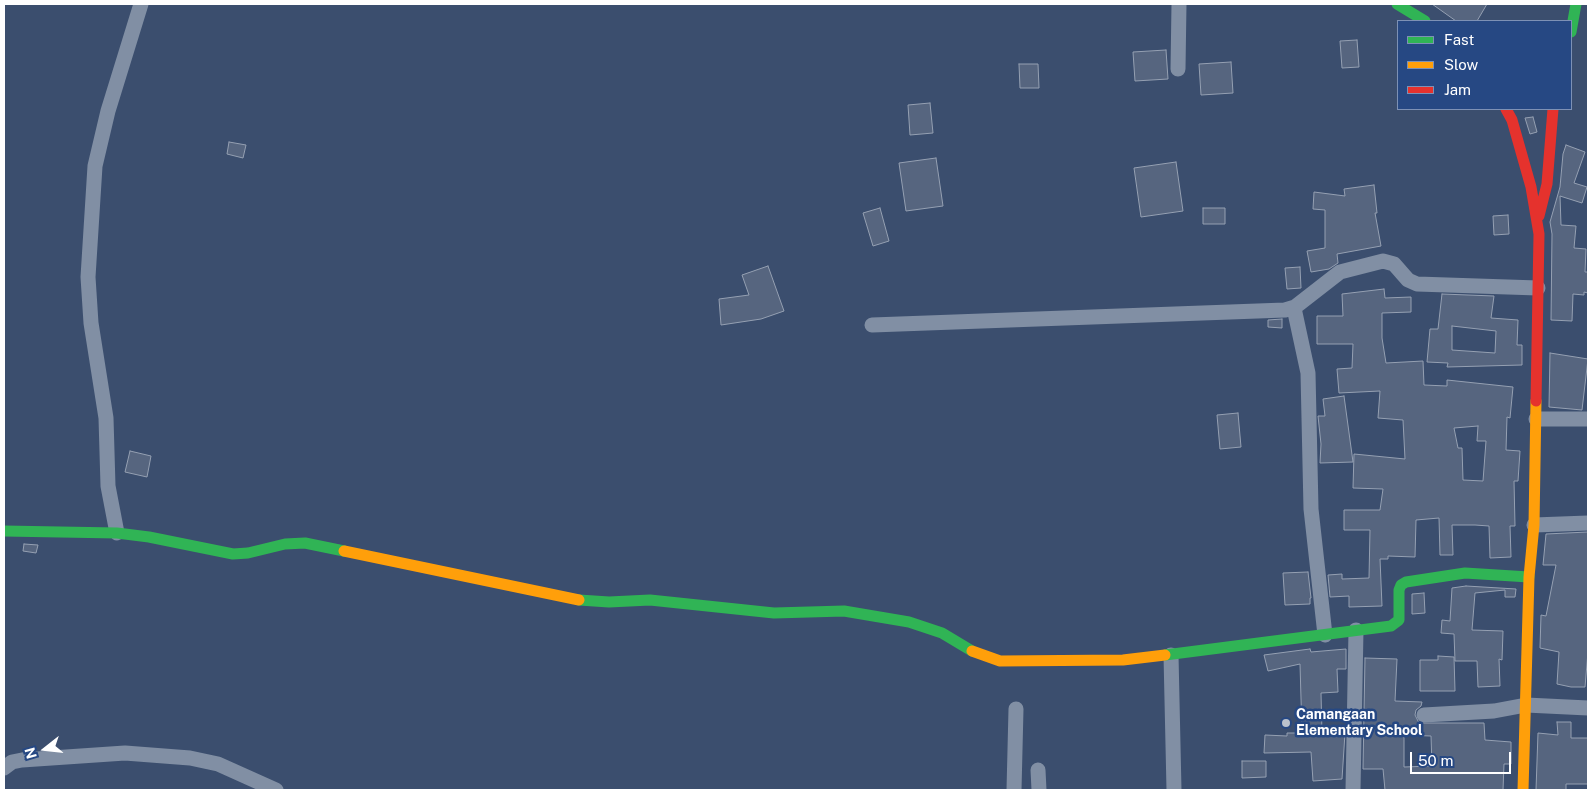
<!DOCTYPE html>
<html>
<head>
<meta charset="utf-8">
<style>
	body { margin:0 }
	#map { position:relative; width:1592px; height:794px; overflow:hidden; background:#3b4e6e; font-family:"Public Sans",sans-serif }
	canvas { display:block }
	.frame { position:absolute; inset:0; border:5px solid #fff; pointer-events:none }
	.legend { position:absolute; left:1397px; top:20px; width:175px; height:90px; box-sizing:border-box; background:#264883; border:1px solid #7d91b5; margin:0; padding:6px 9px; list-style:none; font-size:15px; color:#fff }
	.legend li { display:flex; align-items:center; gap:10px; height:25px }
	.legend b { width:25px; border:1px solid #7d91b5 }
	.north { position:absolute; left:20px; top:724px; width:50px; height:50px; -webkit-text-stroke:4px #264883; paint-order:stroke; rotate:254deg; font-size:14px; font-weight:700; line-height:20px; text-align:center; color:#fff }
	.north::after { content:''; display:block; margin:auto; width:18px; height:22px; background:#fff; clip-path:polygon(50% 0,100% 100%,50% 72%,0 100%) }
	.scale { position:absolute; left:1410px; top:752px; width:101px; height:22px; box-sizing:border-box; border:2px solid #fff; border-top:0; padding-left:6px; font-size:15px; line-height:18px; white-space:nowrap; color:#fff; -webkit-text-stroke:4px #264883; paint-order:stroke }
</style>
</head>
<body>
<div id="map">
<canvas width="1592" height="794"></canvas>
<div class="frame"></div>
<ul class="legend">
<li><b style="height:6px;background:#30b455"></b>Fast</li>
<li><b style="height:6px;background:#ff9f0a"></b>Slow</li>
<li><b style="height:6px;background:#e5322d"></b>Jam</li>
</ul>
<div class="north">N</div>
<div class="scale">50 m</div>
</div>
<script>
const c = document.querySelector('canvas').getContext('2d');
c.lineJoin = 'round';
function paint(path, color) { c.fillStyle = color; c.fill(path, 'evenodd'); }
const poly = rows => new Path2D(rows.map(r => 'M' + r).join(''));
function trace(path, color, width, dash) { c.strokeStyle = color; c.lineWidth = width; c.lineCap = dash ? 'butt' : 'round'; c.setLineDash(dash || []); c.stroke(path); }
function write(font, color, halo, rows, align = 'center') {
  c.font = font + ' "Public Sans",sans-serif'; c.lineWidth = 5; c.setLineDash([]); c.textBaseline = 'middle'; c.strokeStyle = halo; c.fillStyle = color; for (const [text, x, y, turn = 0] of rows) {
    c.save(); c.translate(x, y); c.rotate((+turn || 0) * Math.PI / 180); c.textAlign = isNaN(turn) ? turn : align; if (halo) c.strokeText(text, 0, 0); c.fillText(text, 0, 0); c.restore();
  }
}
const building = poly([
	[1432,4,1487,4,1477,21,1456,21,1432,4],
	[1357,40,1359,67,1342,68,1340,41,1357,40],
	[1166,50,1168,79,1135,81,1133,52,1166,50],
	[1231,62,1233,93,1201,95,1199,64,1231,62],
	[1019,64,1038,64,1039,88,1020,88,1019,64],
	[930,103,933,133,910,135,908,105,930,103],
	[1533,117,1537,132,1530,134,1525,118,1533,117],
	[229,142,246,145,243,158,227,154,229,142],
	[1566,145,1585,152,1574,183,1587,187,1582,203,1560,196,1561,225,1576,226,1574,248,1586,249,1585,272,1588,272,1588,293,1584,292,1584,295,1573,294,1572,321,1551,320,1552,234,1550,222,1560,187,1563,154,1566,145],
	[936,158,943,206,906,211,899,163,936,158],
	[1176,162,1183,211,1141,217,1134,168,1176,162],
	[1374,185,1377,213,1375,213,1381,246,1337,254,1338,263,1329,269,1311,272,1307,251,1325,248,1325,210,1313,209,1314,192,1345,196,1344,189,1374,185],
	[880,208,889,241,873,246,863,213,880,208],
	[1203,208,1225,208,1225,224,1203,224,1203,208],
	[1508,215,1509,234,1494,235,1493,216,1508,215],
	[768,266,784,311,761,319,721,325,719,299,749,295,742,275,768,266],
	[1300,267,1301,288,1287,289,1285,268,1300,267],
	[1384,289,1385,298,1411,297,1411,312,1382,313,1382,338,1386,363,1423,361,1424,385,1447,386,1447,380,1513,387,1510,418,1507,417,1506,450,1520,451,1518,481,1514,481,1515,526,1510,526,1511,557,1490,558,1489,526,1475,525,1452,525,1453,555,1440,555,1439,518,1416,520,1415,557,1388,556,1388,559,1380,559,1382,606,1349,607,1349,596,1330,597,1328,575,1342,574,1342,579,1369,578,1370,530,1344,530,1344,510,1380,510,1383,489,1353,488,1354,454,1405,459,1403,420,1378,418,1380,391,1339,393,1337,369,1352,368,1353,344,1317,344,1317,316,1343,316,1342,294,1384,289],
	[1478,426,1477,441,1486,441,1483,481,1463,480,1462,448,1458,448,1454,428,1478,426],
	[1442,294,1494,296,1491,318,1518,320,1517,345,1522,345,1522,365,1447,367,1448,363,1427,362,1430,329,1438,329,1442,294],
	[1452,326,1496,331,1495,353,1452,350,1452,326],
	[1282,319,1282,328,1268,327,1268,320,1282,319],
	[1550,353,1588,359,1582,410,1549,407,1550,353],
	[1344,396,1353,462,1320,463,1321,444,1318,416,1325,416,1323,399,1344,396],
	[1238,413,1241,447,1220,449,1217,415,1238,413],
	[130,451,151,456,147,477,125,472,130,451],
	[1588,532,1588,652,1585,687,1571,687,1557,684,1559,652,1540,648,1541,615,1546,616,1556,565,1543,565,1546,534,1588,532],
	[24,544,38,545,36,553,23,551,24,544],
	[1308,572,1311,598,1310,598,1310,604,1285,605,1283,573,1308,572],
	[1466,586,1516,589,1515,597,1505,597,1505,590,1475,593,1472,630,1503,631,1502,660,1499,659,1500,686,1478,687,1477,661,1455,661,1454,634,1441,633,1442,620,1450,621,1452,588,1466,586],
	[1424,593,1425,613,1412,614,1412,594,1424,593],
	[1310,649,1311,652,1346,649,1346,669,1337,669,1338,692,1321,693,1322,734,1345,733,1342,779,1313,781,1311,752,1264,753,1265,735,1287,736,1287,733,1302,733,1300,664,1268,671,1264,655,1310,649],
	[1438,656,1454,657,1455,691,1420,691,1420,660,1438,660,1438,656],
	[1365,658,1397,659,1395,701,1422,702,1421,706,1416,710,1415,715,1419,723,1484,723,1485,740,1511,742,1511,764,1504,764,1503,790,1385,790,1383,769,1363,769,1365,658],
	[1404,735,1431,736,1432,766,1404,767,1404,735],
	[1557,722,1571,722,1571,738,1588,738,1588,784,1566,784,1566,790,1536,790,1538,733,1558,735,1557,722],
	[1242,761,1266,761,1266,777,1242,778,1242,761]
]);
paint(building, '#56657f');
trace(building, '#95a0b2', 1);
trace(poly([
	[1178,69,1179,4],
	[1294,308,1308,373,1311,509,1325,635],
	[872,325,1285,310,1295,307,1340,272,1383,261,1394,264,1408,280,1417,284,1538,288],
	[1536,419,1588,419],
	[1534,525,1588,523],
	[117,533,108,486,106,418,91,323,88,277,95,166,108,111,141,4],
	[1171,655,1174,790],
	[1424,715,1494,711,1526,705,1588,708],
	[4,768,12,762,22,760,125,753,190,758,218,764,276,790],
	[1038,770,1039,790],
	[1014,790,1016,709],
	[1353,790,1356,630]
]), '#818fa4', 15);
trace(poly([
	[1397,4,1425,21],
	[1571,32,1576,4],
	[4,531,117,533,149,537,233,554,248,553,285,544,305,543,344,551],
	[579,600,609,602,650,600,774,613,844,611,909,622,942,633,972,651],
	[1165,655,1391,626,1399,620,1399,590,1401,585,1406,582,1465,573,1529,577]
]), '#30b455', 11);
trace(poly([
	[344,551,579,600],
	[972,651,1000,661,1123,660,1165,655],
	[1523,790,1529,577,1534,525,1536,401]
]), '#ff9f0a', 11);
trace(poly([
	[1506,109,1512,120,1531,187,1539,234,1536,401],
	[1539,216,1547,184,1553,109]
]), '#e5322d', 11);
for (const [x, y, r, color] of [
	[1286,723,5,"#bac1cc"]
]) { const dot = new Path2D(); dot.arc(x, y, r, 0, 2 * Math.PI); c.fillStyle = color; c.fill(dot); trace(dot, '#264883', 2); }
write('bold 14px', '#fff', '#264883', [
	["Camangaan",1296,715],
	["Elementary School",1296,731]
], 'left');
</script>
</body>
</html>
